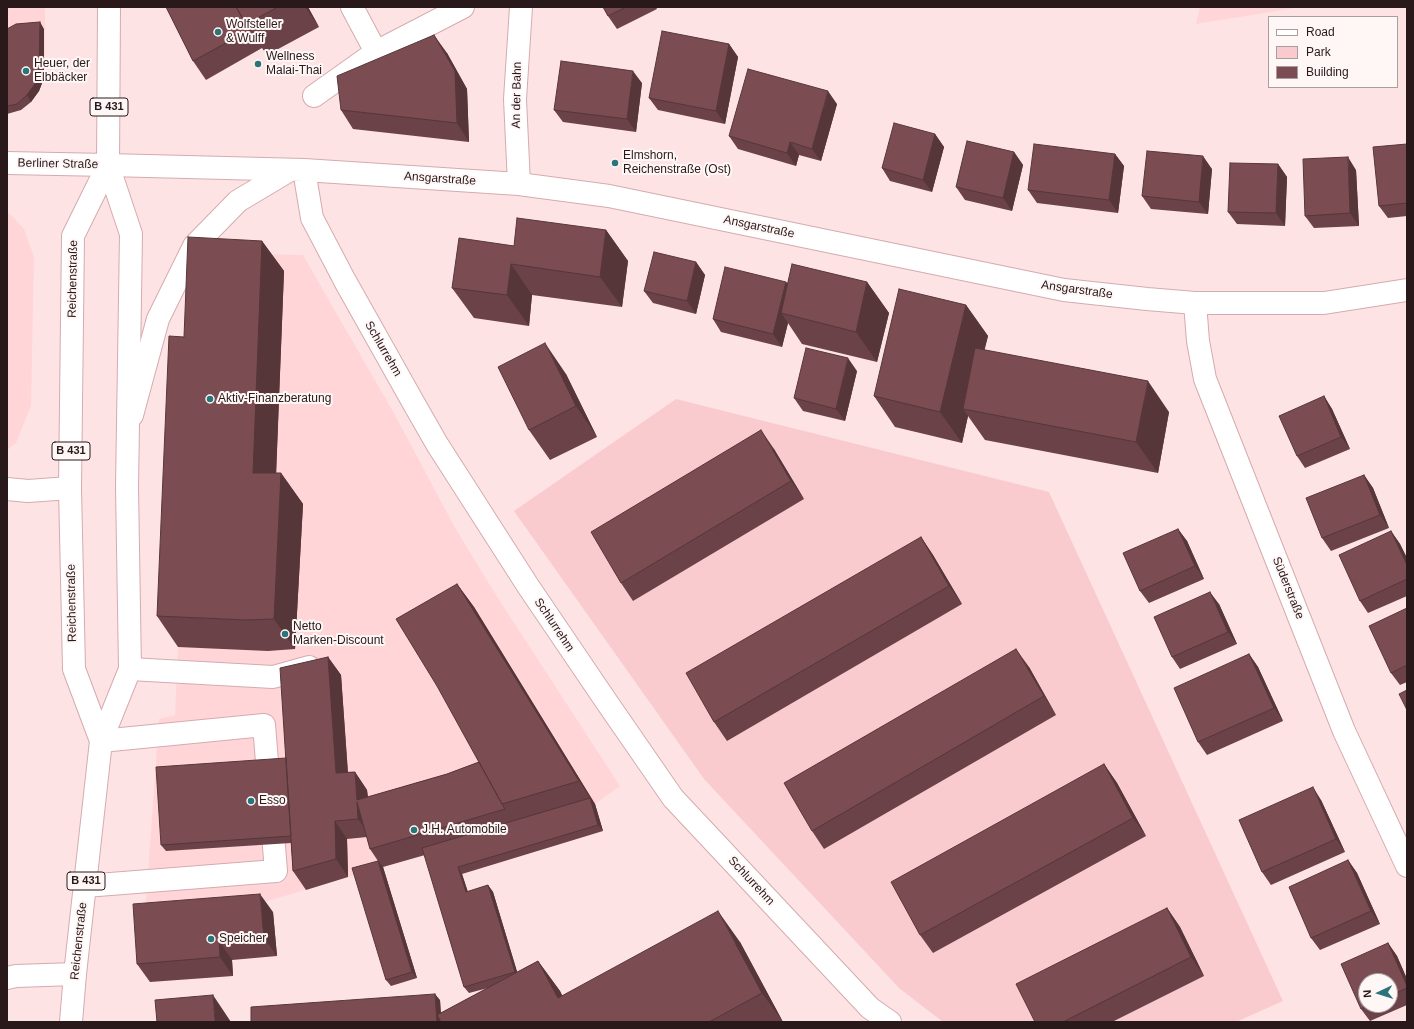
<!DOCTYPE html>
<html>
<head>
<meta charset="utf-8">
<style>
	body { margin:0 }
	#map { position:relative; width:1414px; height:1029px; overflow:hidden; background:#fee3e5; font-family:Helvetica,sans-serif }
	canvas { display:block }
	.frame { position:absolute; inset:0; border:8px solid #29191b; pointer-events:none }
	.legend { position:absolute; left:1268px; top:16px; width:130px; height:72px; box-sizing:border-box; background:#fff6f6; border:1px solid #a99e9e; margin:0; padding:5px 7px; list-style:none; font-size:12px; color:#29191b }
	.legend li { display:flex; align-items:center; gap:8px; height:20px }
	.legend b { width:20px; border:1px solid #a99e9e }
	.north { position:absolute; left:1358px; top:973px; width:40px; height:40px; box-sizing:border-box; background:#fff6f6; border:1px solid #a99e9e; border-radius:50%; rotate:266deg; font-size:11px; font-weight:700; line-height:16px; text-align:center; color:#29191b }
	.north::after { content:''; display:block; margin:auto; width:14px; height:18px; background:#2b757a; clip-path:polygon(50% 0,100% 100%,50% 72%,0 100%) }
</style>
</head>
<body>
<div id="map">
<canvas width="1414" height="1029"></canvas>
<div class="frame"></div>
<ul class="legend">
<li><b style="height:5px;background:#fff"></b>Road</li>
<li><b style="height:11px;background:#f9cbcf"></b>Park</li>
<li><b style="height:11px;background:#7b4d52"></b>Building</li>
</ul>
<div class="north">N</div>
</div>
<script>
const c = document.querySelector('canvas').getContext('2d');
c.lineJoin = 'round';
function paint(path, color) { c.fillStyle = color; c.fill(path, 'evenodd'); }
const poly = rows => new Path2D(rows.map(r => 'M' + r).join(''));
function trace(path, color, width, dash) { c.strokeStyle = color; c.lineWidth = width; c.lineCap = dash ? 'butt' : 'round'; c.setLineDash(dash || []); c.stroke(path); }
function write(font, color, halo, rows, align = 'center') {
  c.font = font + ' Helvetica,sans-serif'; c.lineWidth = 4; c.setLineDash([]); c.textBaseline = 'middle'; c.strokeStyle = halo; c.fillStyle = color; for (const [text, x, y, turn = 0] of rows) {
    c.save(); c.translate(x, y); c.rotate((+turn || 0) * Math.PI / 180); c.textAlign = isNaN(turn) ? turn : align; if (halo) c.strokeText(text, 0, 0); c.fillText(text, 0, 0); c.restore();
  }
}
paint(poly([
	[7,7,45,7,45,64,44,78,39,91,31,102,21,110,7,114],
	[1200,7,1301,7,1196,24],
	[7,213,10,214,24,229,34,257,31,406,16,443,7,450],
	[236,254,303,255,395,415,454,526,496,595,620,786,595,804,244,908,145,915,159,719,175,715,178,647]
]), '#ffd5d8');
paint(poly([
	[676,399,1049,492,1283,1001,1236,1022,943,1022,899,988,704,779,514,511]
]), '#f9cbcf');
const minor = poly([
	[352,7,376,52],
	[314,96,376,52,463,7],
	[108,165,304,170,519,184,609,196,1064,290,1147,299,1195,303,1324,303,1407,290],
	[304,170,312,218,345,281,413,402,437,444,528,586,606,701,673,798,870,1008,890,1022],
	[519,184,515,99,521,7],
	[1195,303,1198,341,1205,379,1344,731,1407,866],
	[132,415,158,319,194,246,238,201,290,170],
	[7,489,28,491,70,488],
	[130,669,273,677,309,667],
	[85,886,276,871,264,725,101,741],
	[7,978,16,976,75,974]
]);
const major = poly([
	[7,163,108,165],
	[101,741,74,669,70,488,73,236,108,165],
	[71,1022,75,974,101,741,130,669,127,487,131,234,108,165,109,7]
]);
trace(minor, '#d5abae', 24);
trace(major, '#d5abae', 24);
trace(minor, '#fff', 22);
trace(major, '#fff', 22);
paint(poly([
	[166,7,308,7,319,27,267,55,262,48,206,80,193,61],
	[603,7,656,7,657,9,617,29,608,16],
	[7,29,44,29,44,78,39,91,31,102,21,110,7,114],
	[729,44,738,57,725,124,658,110,649,98],
	[447,53,467,89,469,142,353,129,341,110],
	[642,83,636,132,563,122,554,110],
	[837,104,821,161,799,155,796,166,738,149,729,136],
	[935,134,944,147,932,192,890,181,882,168],
	[1407,144,1407,216,1388,218,1379,206],
	[1014,152,1023,165,1012,211,965,200,956,187],
	[1115,154,1124,166,1118,213,1037,203,1028,190],
	[1278,164,1287,177,1285,226,1237,224,1228,212],
	[1212,169,1208,214,1151,209,1142,196],
	[1356,170,1359,226,1314,228,1305,216],
	[606,230,628,261,622,307,532,295,529,326,474,318,452,288,514,246],
	[262,241,284,271,276,473,281,473,303,504,295,649,268,651,178,647,157,616,184,337],
	[696,262,705,275,696,314,653,303,644,291],
	[786,282,788,284,867,282,889,313,877,362,802,344,788,323,782,347,721,332,713,319],
	[966,305,988,336,984,350,1169,412,1158,473,985,440,968,416,962,443,895,427,874,396],
	[857,371,845,421,803,411,794,398],
	[566,374,597,437,550,460,529,430],
	[1324,396,1332,409,1350,449,1305,468,1297,456],
	[774,449,804,499,633,601,621,583],
	[1364,475,1373,488,1389,528,1331,551,1322,538],
	[1178,529,1187,541,1204,579,1149,603,1140,591],
	[1391,531,1400,544,1407,558,1407,596,1368,613,1360,601],
	[921,537,933,555,962,604,727,741,714,722],
	[457,584,474,607,595,804,603,831,462,874,468,892,488,885,493,892,517,972,538,961,560,991,562,996,740,942,783,1022,251,1022,440,1000,441,1013,488,988,469,993,464,987,425,855,383,867,417,978,391,986,386,980,378,861,370,849,367,837,347,839,348,877,306,890,293,871,291,843,166,851,161,845,286,758,328,657,341,675,348,772,355,772,367,790,368,797,447,774,479,762],
	[1219,604,1237,644,1180,669,1172,657],
	[1407,608,1407,682,1400,685,1391,673],
	[1249,654,1258,667,1283,721,1207,755,1198,742],
	[1029,667,1056,715,824,849,812,831],
	[1104,764,1117,783,1146,836,933,953,920,935],
	[1321,800,1345,852,1271,885,1262,872],
	[1348,860,1357,873,1380,924,1320,950,1311,938],
	[1167,908,1180,927,1204,976,1112,1022,1035,1022],
	[273,912,277,956,232,960,233,976,150,982,137,964],
	[1388,943,1397,956,1407,979,1407,1005,1370,1021,1361,1009],
	[1390,981,1390,1005,1366,1005]
]), '#6a4247');
paint(poly([
	[305,7,308,7,319,27],
	[40,22,44,29,44,78,39,91,31,102,27,95],
	[434,35,447,53,467,89,469,142,457,123],
	[729,44,738,57,725,124,716,111],
	[633,71,642,83,636,132,627,119],
	[828,91,837,104,821,161,812,149],
	[935,134,944,147,932,192,923,180],
	[790,142,799,155,796,166,787,153],
	[1014,152,1023,165,1012,211,1003,198],
	[1115,154,1124,166,1118,213,1109,200],
	[1203,156,1212,169,1208,214,1199,202],
	[1348,157,1356,170,1359,226,1350,213],
	[1278,164,1287,177,1285,226,1276,213],
	[606,230,628,261,622,307,600,277],
	[262,241,284,271,275,503,253,473],
	[696,262,705,275,696,314,687,301],
	[511,264,532,295,529,326,507,295],
	[786,282,794,294,781,313,788,323,782,347,773,334],
	[867,282,889,313,877,362,856,332],
	[966,305,988,336,970,410,963,409,968,416,962,443,940,412],
	[545,343,566,374,597,437,576,406],
	[848,358,857,371,845,421,836,409],
	[1148,381,1169,412,1158,473,1136,442],
	[1324,396,1332,409,1350,449,1341,437],
	[761,430,774,449,804,499,791,481],
	[281,473,303,504,295,649,274,619],
	[1364,475,1373,488,1389,528,1380,515],
	[1178,529,1187,541,1204,579,1195,566],
	[1391,531,1400,544,1407,558,1407,565],
	[921,537,933,555,962,604,949,586],
	[457,584,474,607,595,804,603,831,598,825,590,798,579,781],
	[1210,592,1219,604,1237,644,1228,632],
	[1016,649,1029,667,1056,715,1044,696],
	[1249,654,1258,667,1283,721,1274,708],
	[328,657,341,675,349,791,336,773],
	[1104,764,1117,783,1146,836,1133,818],
	[355,772,367,790,370,818,357,800],
	[1313,787,1321,800,1345,852,1336,839],
	[357,802,371,837,358,819],
	[335,821,347,839,348,877,336,859],
	[1348,860,1357,873,1380,924,1371,911],
	[378,861,383,867,417,978,412,972],
	[458,867,462,874,470,899,466,892],
	[488,885,493,892,519,978,515,972],
	[260,894,273,912,277,956,264,938],
	[1167,908,1180,927,1204,976,1191,957],
	[718,911,740,942,783,1022,762,993],
	[219,941,232,960,233,976,220,957],
	[1388,943,1397,956,1407,979,1407,986],
	[538,961,560,991,576,1022,558,998],
	[435,994,440,1000,441,1022,437,1022],
	[213,995,231,1022,215,1022]
]), '#563639');
const building = poly([
	[166,7,236,7,246,24,250,30,193,61,166,7],
	[236,7,278,7,246,24,236,7],
	[603,7,626,7,608,16,603,7],
	[40,22,39,71,35,84,27,95,17,104,7,106,7,29,16,24,40,22],
	[662,31,729,44,716,111,649,98,662,31],
	[434,35,455,71,457,123,341,110,337,76,434,35],
	[561,61,633,71,627,119,554,110,561,61],
	[748,69,828,91,812,149,790,142,787,153,729,136,748,69],
	[894,123,935,134,923,180,882,168,894,123],
	[967,141,1014,152,1003,198,956,187,967,141],
	[1034,144,1115,154,1109,200,1028,190,1034,144],
	[1407,144,1407,203,1379,206,1373,147,1407,144],
	[1147,151,1203,156,1199,202,1142,196,1147,151],
	[1348,157,1350,213,1305,216,1303,159,1348,157],
	[1230,163,1278,164,1276,213,1228,212,1230,163],
	[517,218,606,230,600,277,511,264,507,295,452,288,459,238,514,246,517,218],
	[188,237,262,241,253,473,281,473,274,619,246,620,157,616,169,336,184,337,188,237],
	[654,252,696,262,687,301,644,291,654,252],
	[792,264,867,282,856,332,781,313,792,264],
	[725,267,786,282,773,334,713,319,725,267],
	[899,289,966,305,940,412,874,396,899,289],
	[545,343,576,406,529,430,498,367,545,343],
	[806,348,848,358,836,409,794,398,806,348],
	[975,348,1148,381,1136,442,963,409,975,348],
	[1324,396,1341,437,1297,456,1279,416,1324,396],
	[761,430,791,481,621,583,591,532,761,430],
	[1364,475,1380,515,1322,538,1306,498,1364,475],
	[1178,529,1195,566,1140,591,1123,553,1178,529],
	[1391,531,1407,565,1407,579,1360,601,1339,555,1391,531],
	[921,537,949,586,714,722,686,673,921,537],
	[457,584,579,781,502,804,437,686,396,619,457,584],
	[1210,592,1228,632,1172,657,1154,617,1210,592],
	[1407,608,1407,665,1391,673,1369,626,1407,608],
	[1016,649,1044,696,812,831,784,783,1016,649],
	[1249,654,1274,708,1198,742,1174,688,1249,654],
	[328,657,336,773,355,772,357,800,447,774,479,762,502,804,505,809,370,849,357,802,358,819,335,821,336,859,293,871,280,668,328,657],
	[1407,690,1407,710,1399,694,1407,690],
	[286,758,291,836,161,845,156,767,286,758],
	[1104,764,1133,818,920,935,891,882,1104,764],
	[1313,787,1336,839,1262,872,1239,820,1313,787],
	[590,798,598,825,458,867,466,892,488,885,515,972,464,987,422,848,590,798],
	[1348,860,1371,911,1311,938,1289,887,1348,860],
	[378,861,412,972,386,980,352,868,378,861],
	[260,894,264,938,219,941,220,957,137,964,133,904,260,894],
	[1167,908,1191,957,1063,1022,1035,1022,1016,984,1167,908],
	[718,911,762,993,709,1022,441,1022,437,1015,538,961,558,998,718,911],
	[1388,943,1407,986,1407,988,1390,996,1390,981,1366,981,1366,1005,1369,1005,1361,1009,1341,964,1388,943],
	[435,994,437,1022,251,1022,251,1007,435,994],
	[213,995,215,1022,157,1022,155,1000,213,995]
]);
paint(building, '#7b4d52');
trace(building, '#563639', 1);
for (const [x, y, r, color] of [
	[218,32,4,"#2b757a"],
	[258,64,4,"#2b757a"],
	[26,71,4,"#2b757a"],
	[615,163,4,"#2b757a"],
	[210,399,4,"#2b757a"],
	[285,634,4,"#2b757a"],
	[251,801,4,"#2b757a"],
	[414,830,4,"#2b757a"],
	[211,939,4,"#2b757a"]
]) { const dot = new Path2D(); dot.arc(x, y, r, 0, 2 * Math.PI); c.fillStyle = color; c.fill(dot); trace(dot, '#fff6f6', 1.5); }
for (const [x, y, w] of [
	[109,107,38],
	[71,451,38],
	[86,881,38]
]) { const box = new Path2D(); box.roundRect(x - w / 2, y - 9, w, 18, 3); c.fillStyle = '#fff6f6'; c.fill(box); trace(box, '#29191b', 1); }
write('bold 11px', '#29191b', null, [
	["B 431",109,107],
	["B 431",71,451],
	["B 431",86,881]
]);
write('12px', '#29191b', '#fff6f6', [
	["Wolfsteller",226,25],
	["& Wulff",226,39],
	["Wellness",266,57],
	["Malai-Thai",266,71],
	["Heuer, der",34,64],
	["Elbbäcker",34,78],
	["Elmshorn,",623,156],
	["Reichenstraße (Ost)",623,170],
	["Aktiv-Finanzberatung",218,399],
	["Netto",293,627],
	["Marken-Discount",293,641],
	["Esso",259,801],
	["J.H. Automobile",422,830],
	["Speicher",219,939]
], 'left');
write('12px', '#29191b', '#fff6f6', [
	["An der Bahn",517,95,-89],
	["Berliner Straße",58,164,1],
	["Ansgarstraße",440,179,4],
	["Ansgarstraße",759,227,12],
	["Reichenstraße",73,279,-89],
	["Ansgarstraße",1077,290,8],
	["Schlurrehm",383,349,60],
	["Süderstraße",1288,588,68],
	["Reichenstraße",72,603,-91],
	["Schlurrehm",554,625,56],
	["Schlurrehm",751,881,47],
	["Reichenstraße",79,941,-84]
]);
</script>
</body>
</html>
